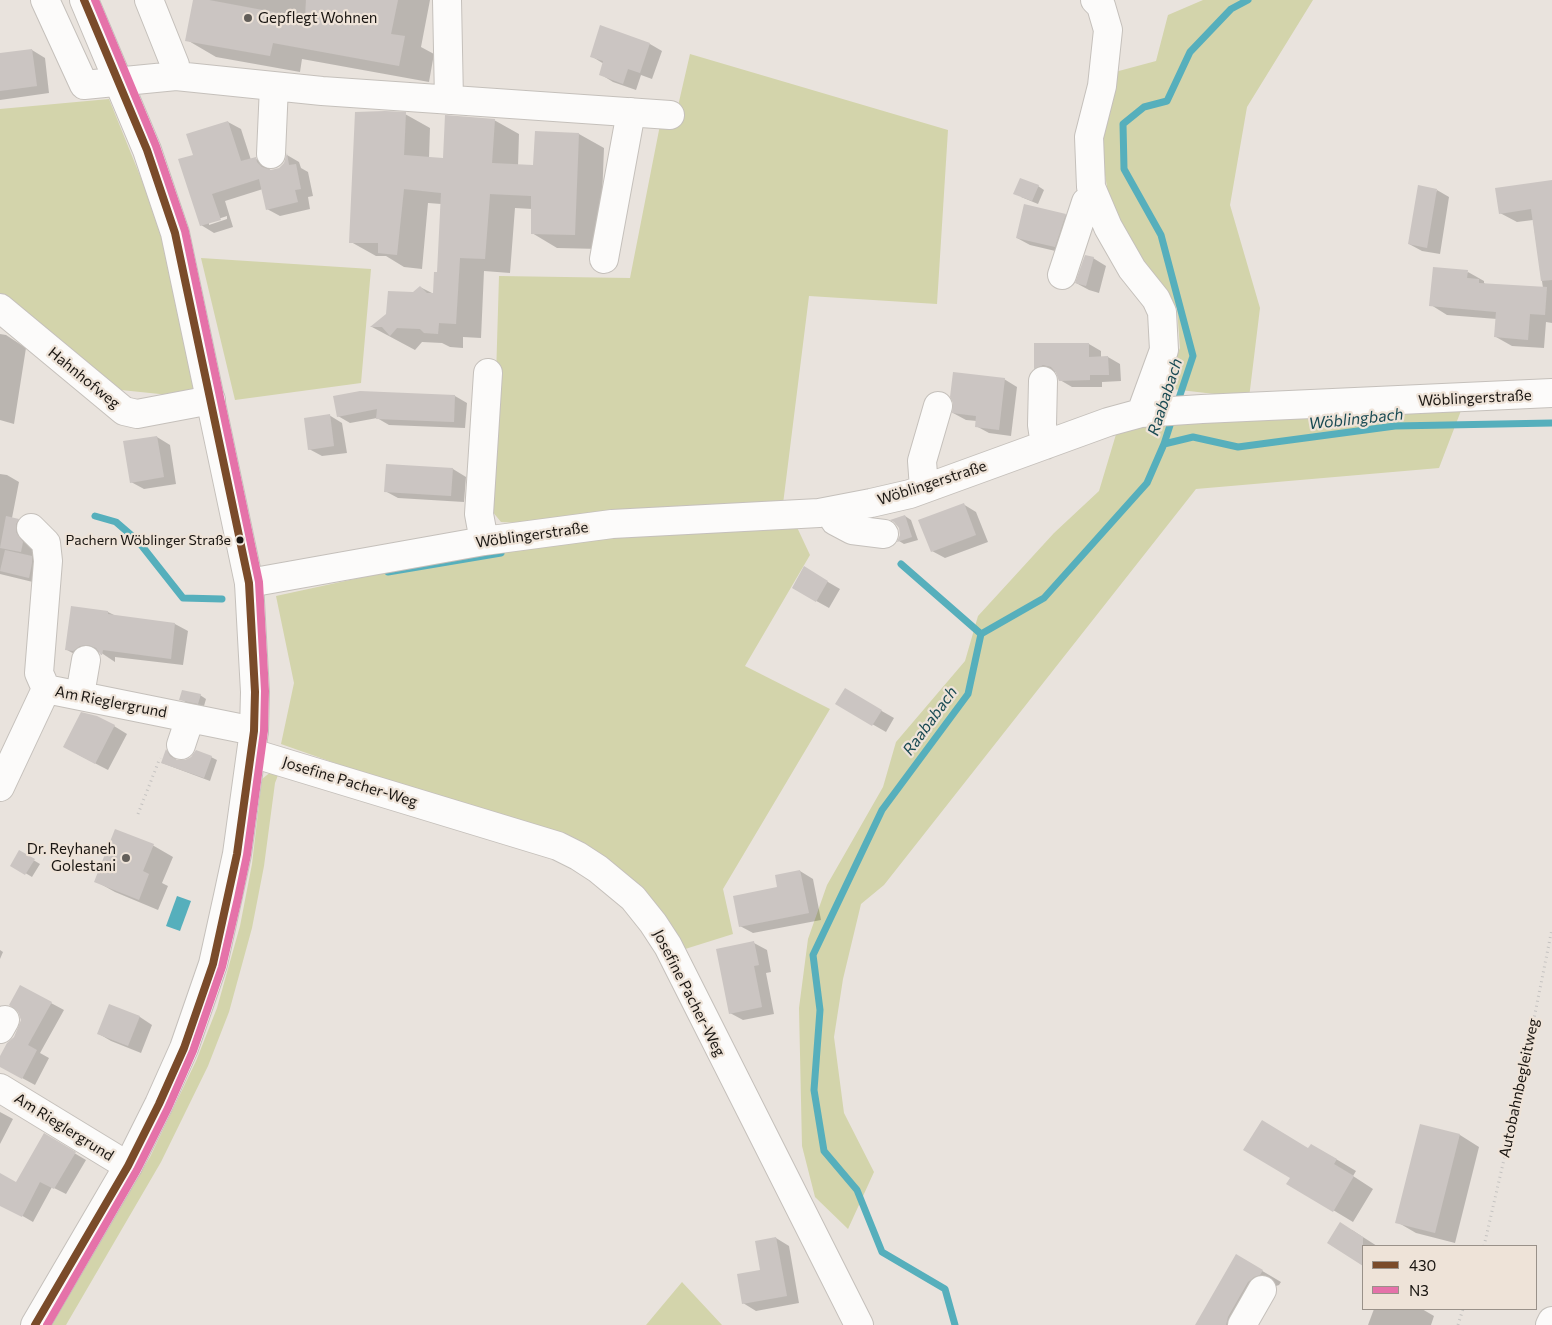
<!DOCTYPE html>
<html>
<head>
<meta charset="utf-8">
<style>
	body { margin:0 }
	#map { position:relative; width:1552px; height:1325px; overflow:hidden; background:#e9e3dd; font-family:Commissioner,sans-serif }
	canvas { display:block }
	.legend { position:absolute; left:1362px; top:1245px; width:175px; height:65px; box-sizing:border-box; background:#eee3d8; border:1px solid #999189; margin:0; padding:6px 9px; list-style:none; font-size:15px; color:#1a1612 }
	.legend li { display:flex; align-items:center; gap:10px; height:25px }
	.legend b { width:25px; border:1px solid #999189 }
</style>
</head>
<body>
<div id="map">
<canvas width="1552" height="1325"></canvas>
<ul class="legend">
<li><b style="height:6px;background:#7a4b2a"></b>430</li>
<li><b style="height:6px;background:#e572a9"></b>N3</li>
</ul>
</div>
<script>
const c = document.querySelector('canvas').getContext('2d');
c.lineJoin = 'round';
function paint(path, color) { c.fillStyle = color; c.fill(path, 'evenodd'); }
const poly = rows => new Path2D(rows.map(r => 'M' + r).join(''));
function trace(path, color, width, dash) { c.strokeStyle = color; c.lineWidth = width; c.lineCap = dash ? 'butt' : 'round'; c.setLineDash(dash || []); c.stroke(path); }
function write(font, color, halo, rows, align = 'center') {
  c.font = font + ' Commissioner,sans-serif'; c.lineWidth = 4.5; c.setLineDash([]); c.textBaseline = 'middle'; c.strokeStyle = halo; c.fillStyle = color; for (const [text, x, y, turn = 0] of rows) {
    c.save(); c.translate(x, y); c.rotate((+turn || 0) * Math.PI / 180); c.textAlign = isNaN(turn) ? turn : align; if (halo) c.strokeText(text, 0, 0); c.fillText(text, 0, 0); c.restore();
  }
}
paint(poly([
	[1203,0,1313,0,1247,107,1230,205,1260,308,1249,398,1163,388,1180,348,1177,309,1150,272,1110,204,1100,146,1115,72,1156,61,1168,15],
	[690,54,948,130,937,304,809,296,783,504,676,506,594,512,518,523,501,522,492,511,499,276,630,278,661,120,675,119],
	[109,99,164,235,198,386,179,396,121,390,61,350,0,299,0,109],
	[201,258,371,269,361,383,235,400],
	[1462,408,1439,468,1196,489,884,885,861,904,843,979,834,1037,844,1113,874,1172,848,1229,815,1197,802,1146,799,1008,808,939,827,885,883,787,896,742,965,661,978,616,1054,533,1099,491,1117,431,1148,421],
	[795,523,810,555,745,666,830,709,723,889,733,934,682,950,652,902,626,874,569,840,414,791,281,744,294,683,276,596,488,550,642,529],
	[280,770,275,783,264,866,252,928,229,1012,208,1066,161,1162,66,1325,51,1325,150,1157,196,1061,217,1008,240,926,252,864,262,779,272,771],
	[682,1282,722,1325,646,1325]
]), '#d3d4ab');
paint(poly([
	[177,896,191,901,180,931,166,926]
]), '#56afbc');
paint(poly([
	[194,0,430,0,421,47,434,54,429,82,302,59,300,72,216,57,187,40],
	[650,44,662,51,652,79,641,75,636,90,613,82,600,74,604,64,591,56],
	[32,50,45,58,49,93,0,100,0,55],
	[405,114,430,128,429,158,445,160,494,120,519,134,518,166,535,167,536,132,579,134,604,148,600,249,557,248,532,233,532,209,515,208,510,273,484,271,481,338,463,337,463,348,450,347,442,343,422,342,415,350,372,327,420,287,434,294,438,273,441,204,428,203,422,269,404,267,386,256,376,256,351,242],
	[228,122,241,129,251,160,256,159,269,166,270,171,279,169,285,163,287,155,299,162,301,168,308,172,313,196,308,197,310,209,280,216,267,209,263,189,225,201,233,227,214,233,201,225,195,155],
	[227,216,227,219,209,225,209,222],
	[1552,181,1552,323,1546,322,1544,348,1512,346,1496,337,1497,319,1447,315,1431,305,1468,272,1484,281,1484,283,1487,285,1543,288,1533,220,1517,222,1500,213],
	[1038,186,1044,190,1038,204,1021,197],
	[1437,190,1449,197,1440,254,1422,251,1409,244],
	[1065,215,1078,222,1068,254,1030,245,1017,238],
	[1093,258,1106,266,1099,293,1089,290,1076,283],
	[0,334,6,335,26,348,14,424,0,420],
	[1089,344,1101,351,1101,358,1108,357,1120,364,1121,381,1102,382,1102,387,1072,387,1060,380,1056,372,1047,375,1035,368],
	[1004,379,1017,387,1011,436,989,433,976,426,977,421,966,420,953,413],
	[455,396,467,403,465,428,389,425,377,418,350,423,338,416,334,397],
	[329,415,342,423,347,453,322,456,309,449],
	[157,437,170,445,176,484,144,489,131,482],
	[387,465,453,469,466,477,464,502,398,498,385,491],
	[0,474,7,475,19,482,12,518,19,520,30,526,35,550,33,558,43,564,41,584,0,574],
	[963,504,976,512,988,542,945,558,932,551],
	[905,516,911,520,918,540,904,544,899,541],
	[804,568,840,589,829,608,793,588],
	[108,612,116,616,175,624,188,631,183,665,115,657,115,662,100,652,80,657,67,650],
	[845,690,894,718,886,732,837,704],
	[200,695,206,699,204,706,187,703,181,699],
	[114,726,127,734,108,770,77,754],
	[167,751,172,754,177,761,211,757,217,760,210,781,162,763],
	[116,830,154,846,173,857,162,883,168,886,158,910,115,892,95,881],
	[20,852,40,864,32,877,12,865],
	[800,871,813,879,821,920,753,933,740,926],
	[754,943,767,950,771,972,766,973,774,1014,743,1020,730,1013],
	[0,950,3,952,0,959],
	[51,1003,64,1010,40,1053,49,1058,35,1085,0,1066,0,1059],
	[110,1005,140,1017,152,1025,141,1053,111,1041,99,1034],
	[0,1112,13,1119,0,1144],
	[1421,1126,1460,1135,1479,1147,1455,1243,1416,1233,1397,1222],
	[44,1135,86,1160,66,1194,52,1187,33,1222,0,1203,0,1174,16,1184],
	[1309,1149,1331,1156,1356,1171,1353,1176,1373,1189,1353,1222,1288,1183],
	[1352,1230,1377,1246,1363,1246,1363,1264,1329,1243],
	[776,1238,789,1246,799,1303,756,1311,743,1303],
	[1237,1256,1281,1282,1279,1285,1273,1287,1249,1325,1200,1325],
	[1374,1309,1422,1309,1434,1316,1431,1325,1368,1325]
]), '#0003');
trace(poly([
	[1177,404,1193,356,1161,235,1124,169,1123,124,1144,107,1167,101,1190,52,1231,9,1248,0],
	[1164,444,1193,437,1238,447,1395,426,1552,423],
	[95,516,116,522,138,541,183,598,222,599],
	[901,564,981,634],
	[388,572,501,553],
	[955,1325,945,1289,882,1252,857,1190,824,1151,814,1090,820,1010,813,955,882,810,968,694,981,634,1044,598,1147,483,1164,444,1173,416]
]), '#56afbc', 7);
paint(poly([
	[193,0,209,0,305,18,306,0,398,0,391,34,405,36,399,66,273,43,270,56,185,41],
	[600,25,650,43,640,73,628,69,623,84,599,75,603,61,590,57],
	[32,49,37,86,0,91,0,53],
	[385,111,406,112,404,155,443,158,445,115,495,119,492,163,533,165,535,131,579,133,575,235,531,234,531,196,490,194,485,259,460,258,456,324,439,323,438,334,424,333,420,329,397,328,390,336,382,327,370,327,386,314,388,291,413,292,420,286,427,293,433,293,434,272,437,272,441,193,404,189,397,255,378,253,378,243,349,243,355,112],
	[228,121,241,161,256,157,257,162,262,167,271,170,279,168,284,163,287,153,289,165,296,164,301,189,295,190,298,202,266,210,259,179,212,194,221,220,200,226,178,159,193,155,186,134],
	[1020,178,1039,185,1032,201,1013,194],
	[1552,180,1552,280,1541,281,1531,209,1499,214,1495,188],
	[1418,185,1437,189,1427,248,1408,244],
	[1024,204,1066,214,1055,247,1016,238],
	[1085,255,1094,257,1086,286,1075,283],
	[1433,267,1468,270,1467,278,1479,279,1479,283,1547,287,1545,315,1530,314,1528,340,1494,337,1496,312,1429,306],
	[1034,343,1089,343,1089,357,1108,356,1109,375,1090,375,1090,380,1059,381,1056,373,1051,367,1043,365,1034,369],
	[953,372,1005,378,999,430,975,427,976,416,952,413,953,403,950,397],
	[360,391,455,395,454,422,376,419,377,409,337,417,333,396],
	[330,414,334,446,308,450,304,418],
	[157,436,164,477,130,483,123,441],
	[386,464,453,468,451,496,384,492],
	[964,503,976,535,931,552,918,520],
	[905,515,912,537,897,542,900,535,899,528,894,522,890,520],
	[6,516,19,519,16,524,16,532,23,542,21,552,0,548],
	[5,550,32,556,32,563,29,578,0,571],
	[804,566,828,581,816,602,792,588],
	[71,606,108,611,108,614,175,623,171,659,103,650,102,655,101,655,96,648,88,645,80,646,73,651,65,650],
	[845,688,882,710,872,726,835,704],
	[182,690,201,694,198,704,179,700],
	[81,712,97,716,115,725,95,764,63,747],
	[166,749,170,756,177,760,185,760,191,757,196,750,212,756,204,778,161,763],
	[115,829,154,844,143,871,149,874,139,900,94,882],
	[19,850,35,859,25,875,10,866],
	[800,870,809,913,739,927,733,896,777,887,775,875],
	[754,941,759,965,754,966,762,1007,729,1014,716,949],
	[20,985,52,1002,28,1045,37,1050,22,1079,0,1067,0,1056,7,1043,14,1037,21,1020,18,1012,9,1005],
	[109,1004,140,1016,128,1046,97,1034],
	[1262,1120,1308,1148,1311,1144,1337,1159,1334,1164,1354,1176,1333,1212,1286,1184,1290,1178,1243,1150],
	[1420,1124,1460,1134,1435,1233,1395,1223],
	[44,1133,76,1152,54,1189,40,1182,22,1217,0,1206,0,1173,16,1182],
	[1340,1222,1363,1237,1363,1266,1327,1243],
	[776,1237,787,1296,742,1304,737,1274,760,1270,755,1241],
	[1236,1254,1263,1270,1260,1275,1254,1277,1248,1282,1228,1317,1226,1325,1195,1325]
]), '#cbc5c2');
const minor = poly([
	[45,0,84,85,176,76,322,91,670,115],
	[149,0,175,65,176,76],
	[447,0,449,100],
	[1095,0,1101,6,1108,30,1102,86,1089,137,1091,187,1108,227,1132,269,1156,299,1162,312,1164,350,1141,413],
	[271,154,274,86],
	[604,259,631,112],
	[1062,275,1086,202,1095,197],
	[0,308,124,411,137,414,211,400],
	[1043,381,1042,425,1045,445],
	[924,488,922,461,938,406],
	[830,511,835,521,852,530,884,534],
	[31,528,46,543,48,561,39,673,46,689],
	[484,541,479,514,488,373],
	[249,583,484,541,612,524,819,513,871,503,910,494,1108,422,1141,413,1202,409,1552,393],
	[80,695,86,660],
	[181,745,190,718],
	[252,753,558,846,578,856,598,869,633,898,653,923,668,946,859,1325],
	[0,787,46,689,254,731],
	[0,1029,5,1020],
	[0,1088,128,1166],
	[1242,1325,1262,1290]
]);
const major = poly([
	[35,1325,128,1166,159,1104,184,1048,213,964,228,896,237,854,254,731,255,692,249,583,175,233,147,150,84,0]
]);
const highway = poly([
	[1550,1325,1552,1321]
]);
trace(minor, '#c5c0bb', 30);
trace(major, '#c5c0bb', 30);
trace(highway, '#c5c0bb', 30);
trace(poly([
	[138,814,160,758],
	[1484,1246,1517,1103,1552,929],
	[1458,1325,1463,1309]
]), '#c5c3c1', 3, [1, 4]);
trace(minor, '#fcfbfa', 28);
trace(major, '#fcfbfa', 28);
trace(highway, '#fcfbfa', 28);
trace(poly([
	[35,1325,128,1166,159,1104,184,1048,213,964,237,854,254,731,255,692,249,583,175,233,147,150,84,0]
]), '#7a4b2a', 8);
trace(poly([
	[47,1325,137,1170,168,1108,193,1051,222,967,238,898,247,855,264,731,265,691,259,582,185,231,156,146,95,0]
]), '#e572a9', 8);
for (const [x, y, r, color] of [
	[248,18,5,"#625e59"],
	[240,540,4.5,"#1a1612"],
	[126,858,5,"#625e59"]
]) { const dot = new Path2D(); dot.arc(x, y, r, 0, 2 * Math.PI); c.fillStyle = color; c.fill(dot); trace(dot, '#eee3d8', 2); }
write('14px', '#1a1612', '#eee3d8', [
	["Pachern Wöblinger Straße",231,540]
], 'right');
write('15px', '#1a1612', '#eee3d8', [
	["Gepflegt Wohnen",258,18],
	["Dr. Reyhaneh",116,849,"right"],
	["Golestani",116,866,"right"]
], 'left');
write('15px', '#1a1612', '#eee3d8', [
	["Hahnhofweg",84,378,39],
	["Wöblingerstraße",1475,398,-3],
	["Wöblingerstraße",932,483,-18],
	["Wöblingerstraße",532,535,-8],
	["Am Rieglergrund",111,702,11],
	["Josefine Pacher-Weg",350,782,17],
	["Josefine Pacher-Weg",689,993,63],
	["Autobahnbegleitweg",1519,1088,-78],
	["Am Rieglergrund",64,1127,32]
]);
write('italic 16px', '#194a53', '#eee3d8', [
	["Raababach",1165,397,-72],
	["Wöblingbach",1356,419,-6],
	["Raababach",930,721,-54]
]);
</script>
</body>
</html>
